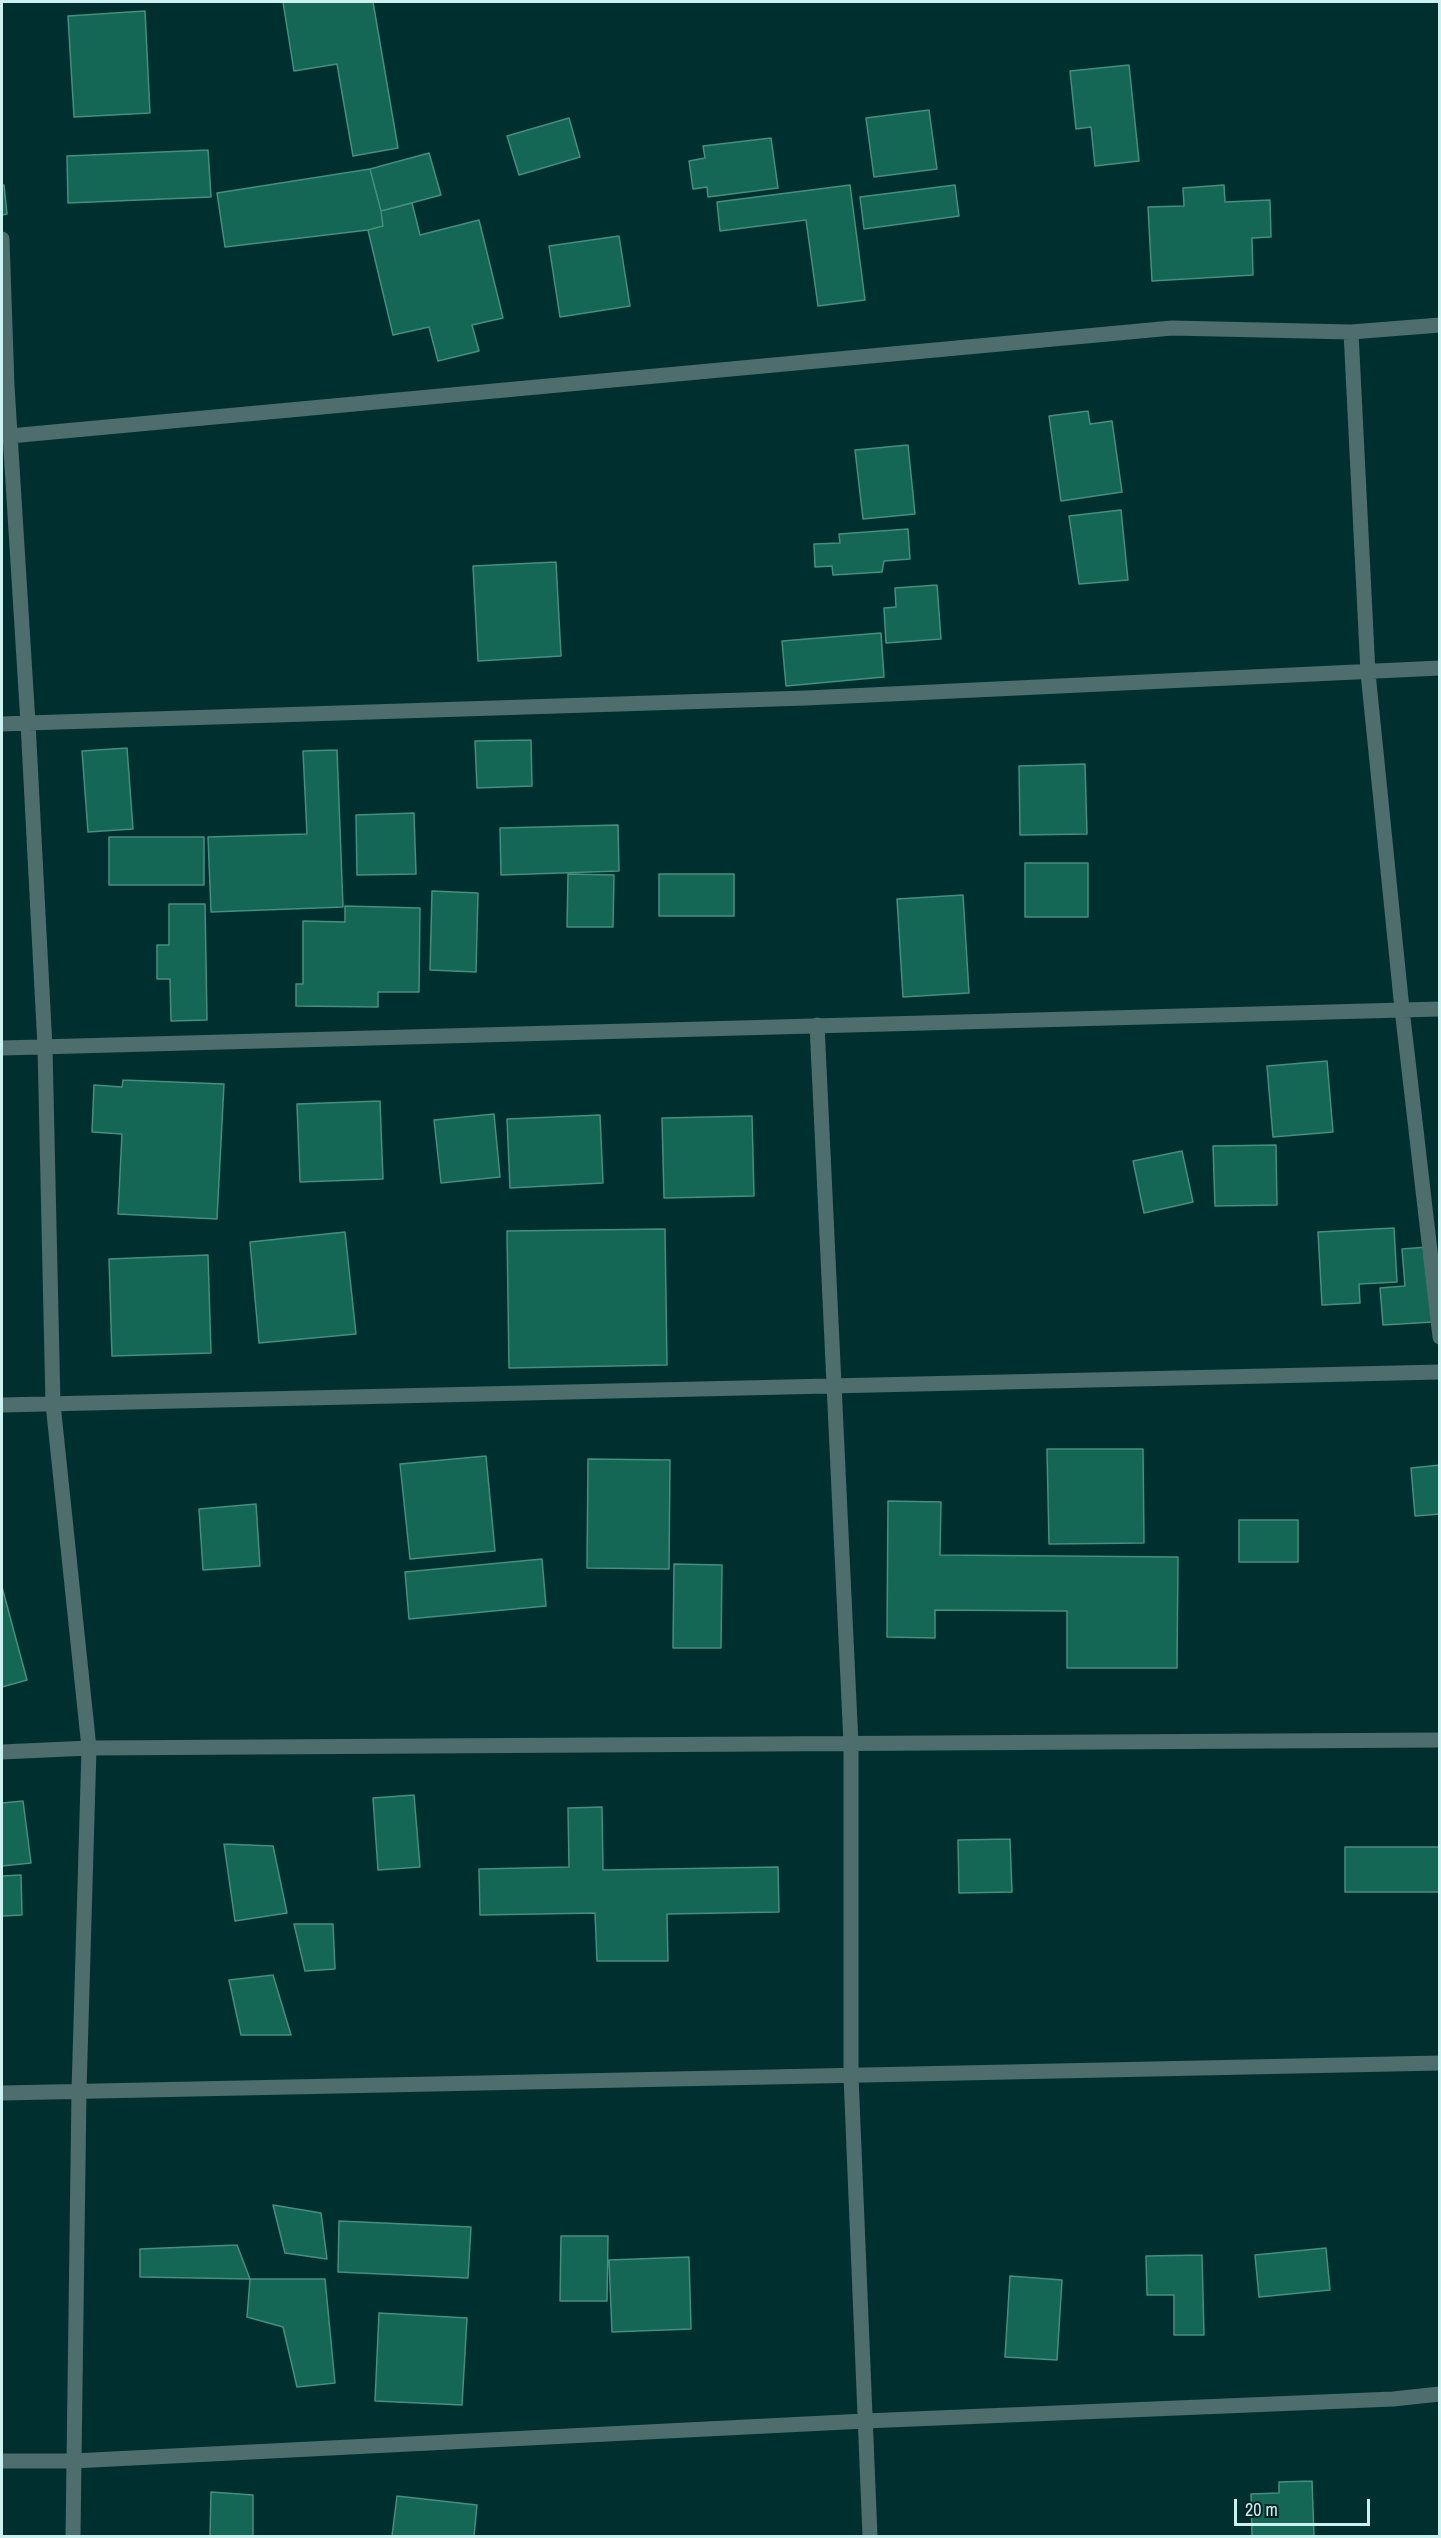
<!DOCTYPE html>
<html>
<head>
<meta charset="utf-8">
<style>
	body { margin:0 }
	#map { position:relative; width:1441px; height:2538px; overflow:hidden; background:#002f30; font-family:"Archivo Narrow",sans-serif }
	canvas { display:block }
	.frame { position:absolute; inset:0; border:3px solid #cbf2f1; pointer-events:none }
	.scale { position:absolute; left:1234px; top:2499px; width:136px; height:27px; box-sizing:border-box; border:3px solid #cbf2f1; border-top:0; padding-left:8px; font-size:18px; line-height:21px; white-space:nowrap; color:#cbf2f1; -webkit-text-stroke:4px #092323; paint-order:stroke }
</style>
</head>
<body>
<div id="map">
<canvas width="1441" height="2538"></canvas>
<div class="frame"></div>
<div class="scale">20 m</div>
</div>
<script>
const c = document.querySelector('canvas').getContext('2d');
c.lineJoin = 'round';
function paint(path, color) { c.fillStyle = color; c.fill(path, 'evenodd'); }
const poly = rows => new Path2D(rows.map(r => 'M' + r).join(''));
function trace(path, color, width, dash) { c.strokeStyle = color; c.lineWidth = width; c.lineCap = dash ? 'butt' : 'round'; c.setLineDash(dash || []); c.stroke(path); }
const building = poly([
	[283,2,373,2,398,148,353,156,337,64,294,71,283,2],
	[145,11,150,113,74,117,68,16,145,11],
	[1129,65,1139,161,1095,166,1091,127,1076,129,1070,71,1129,65],
	[929,110,937,169,874,177,866,118,929,110],
	[569,118,580,157,519,175,507,136,569,118],
	[771,138,778,188,708,197,707,187,693,189,689,161,705,158,703,146,771,138],
	[208,150,211,197,68,203,67,156,208,150],
	[429,153,441,195,381,211,370,169,429,153],
	[370,169,381,211,383,226,368,230,225,247,217,193,370,169],
	[2,185,4,185,7,214,2,215,2,185],
	[850,185,865,300,818,306,806,220,720,231,717,202,850,185],
	[955,185,959,216,864,229,860,197,955,185],
	[1224,185,1225,202,1270,200,1271,237,1252,238,1253,275,1152,281,1148,207,1184,206,1183,188,1224,185],
	[412,203,420,235,479,220,503,318,472,325,479,351,438,361,429,327,393,335,368,230,383,226,381,211,412,203],
	[619,236,630,306,560,317,549,246,619,236],
	[1088,411,1090,424,1112,421,1122,492,1061,501,1049,416,1088,411],
	[908,445,915,514,863,519,855,450,908,445],
	[1121,510,1128,580,1079,584,1069,516,1121,510],
	[908,529,910,559,884,561,882,572,833,575,832,566,815,567,814,544,840,543,839,534,908,529],
	[556,562,561,656,478,661,473,566,556,562],
	[937,585,941,639,886,643,884,608,896,607,895,588,937,585],
	[881,633,884,677,786,686,782,641,881,633],
	[531,740,532,786,477,788,475,741,531,740],
	[127,748,133,829,88,832,82,751,127,748],
	[337,750,343,907,211,912,208,837,307,834,303,751,337,750],
	[1085,764,1087,834,1020,835,1019,766,1085,764],
	[414,813,416,874,357,875,356,815,414,813],
	[618,825,619,871,501,875,500,828,618,825],
	[109,837,204,837,204,885,109,885,109,837],
	[1025,863,1088,863,1088,917,1025,917,1025,863],
	[568,874,614,875,613,927,567,927,568,874],
	[659,874,734,874,734,916,659,916,659,874],
	[432,891,478,893,476,972,430,970,432,891],
	[963,895,969,993,903,997,897,899,963,895],
	[169,904,205,904,207,1020,171,1021,170,979,157,979,157,945,169,945,169,904],
	[345,906,420,908,419,992,378,992,378,1007,296,1006,296,984,303,984,303,921,345,922,345,906],
	[1327,1061,1333,1132,1273,1137,1267,1066,1327,1061],
	[123,1080,224,1084,217,1219,118,1214,122,1134,92,1132,94,1085,122,1087,123,1080],
	[380,1101,383,1179,300,1182,297,1104,380,1101],
	[494,1114,500,1177,441,1183,434,1120,494,1114],
	[600,1115,603,1183,510,1188,507,1119,600,1115],
	[752,1116,754,1196,664,1198,662,1118,752,1116],
	[1276,1145,1277,1205,1215,1206,1213,1146,1276,1145],
	[1182,1151,1193,1202,1144,1213,1133,1161,1182,1151],
	[1394,1228,1397,1282,1359,1284,1360,1303,1322,1305,1318,1232,1394,1228],
	[665,1229,667,1365,509,1368,507,1231,665,1229],
	[345,1232,356,1334,259,1343,250,1242,345,1232],
	[1427,1247,1433,1322,1383,1325,1380,1288,1405,1286,1402,1249,1427,1247],
	[208,1255,211,1353,112,1356,109,1259,208,1255],
	[1047,1449,1143,1449,1144,1543,1049,1544,1047,1449],
	[486,1456,495,1551,410,1559,400,1464,486,1456],
	[588,1459,670,1460,669,1569,587,1568,588,1459],
	[1440,1465,1440,1514,1415,1516,1411,1468,1440,1465],
	[888,1501,941,1502,940,1555,1178,1557,1177,1668,1067,1668,1067,1611,935,1610,935,1638,887,1637,888,1501],
	[256,1504,260,1566,203,1570,199,1509,256,1504],
	[1239,1520,1298,1520,1298,1562,1239,1562,1239,1520],
	[542,1559,546,1606,409,1619,405,1572,542,1559],
	[674,1564,722,1565,721,1648,673,1648,674,1564],
	[2,1587,27,1680,2,1687,2,1587],
	[414,1795,420,1867,378,1870,373,1798,414,1795],
	[23,1801,31,1863,2,1866,2,1803,23,1801],
	[602,1807,603,1870,778,1867,779,1912,667,1914,668,1961,597,1961,595,1913,480,1915,479,1869,569,1867,568,1808,602,1807],
	[1010,1839,1012,1892,959,1893,958,1840,1010,1839],
	[224,1844,273,1846,287,1913,235,1921,224,1844],
	[1345,1847,1440,1847,1440,1892,1345,1892,1345,1847],
	[21,1875,22,1915,2,1916,2,1876,21,1875],
	[294,1924,333,1924,335,1969,305,1971,294,1924],
	[273,1975,291,2035,241,2035,229,1980,273,1975],
	[273,2205,321,2213,327,2259,285,2253,273,2205],
	[339,2221,471,2227,468,2278,338,2272,339,2221],
	[561,2236,608,2236,607,2301,560,2301,561,2236],
	[237,2245,250,2279,140,2277,140,2249,237,2245],
	[1326,2248,1330,2290,1259,2297,1255,2255,1326,2248],
	[1202,2255,1204,2335,1174,2335,1174,2295,1147,2295,1146,2256,1202,2255],
	[689,2257,691,2329,612,2332,609,2260,689,2257],
	[1010,2276,1062,2280,1057,2360,1005,2357,1010,2276],
	[250,2279,325,2279,335,2383,297,2387,283,2327,247,2317,250,2279],
	[379,2313,467,2318,462,2405,375,2401,379,2313],
	[1312,2481,1314,2536,1252,2536,1251,2494,1279,2493,1279,2482,1312,2481],
	[211,2492,253,2495,253,2536,210,2536,211,2492],
	[397,2496,477,2505,474,2536,392,2536,397,2496]
]);
paint(building, '#146655');
trace(building, '#458f7d', 1.5);
trace(poly([
	[2,239,7,386,28,723,806,698,1440,668],
	[1351,332,1368,673,1402,1009,1440,1337],
	[10,436,1172,328,1351,332,1440,325],
	[2,724,28,723,45,1047,53,1404,89,1748,79,2091,73,2536],
	[817,1025,851,1744,851,2076,870,2536],
	[2,1048,1440,1009],
	[2,1405,1440,1372],
	[2,1752,89,1748,1440,1740],
	[2,2093,1440,2063],
	[2,2461,73,2461,865,2421,1393,2399,1440,2394]
]), '#4e6d6d', 15);
</script>
</body>
</html>
